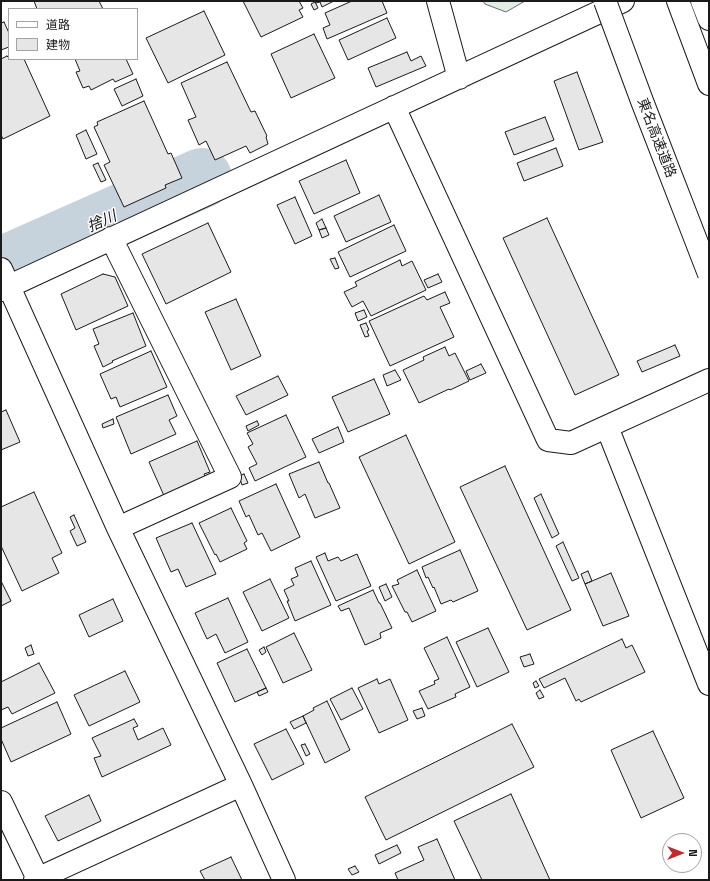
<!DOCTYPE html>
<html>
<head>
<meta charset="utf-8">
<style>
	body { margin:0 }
	#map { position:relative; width:710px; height:881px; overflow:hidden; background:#fff; font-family:"Space Grotesk","Noto Sans JP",sans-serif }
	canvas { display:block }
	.frame { position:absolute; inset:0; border:2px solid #1a1a1a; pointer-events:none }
	.legend { position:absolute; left:8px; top:8px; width:130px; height:52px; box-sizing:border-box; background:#fff; border:1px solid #a3a3a3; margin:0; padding:5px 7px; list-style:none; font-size:12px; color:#1a1a1a }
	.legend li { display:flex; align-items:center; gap:8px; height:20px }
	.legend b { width:20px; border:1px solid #a3a3a3 }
	.north { position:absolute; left:662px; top:833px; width:40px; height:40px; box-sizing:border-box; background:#fff; border:1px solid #a3a3a3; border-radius:50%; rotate:90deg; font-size:11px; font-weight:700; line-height:16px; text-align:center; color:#1a1a1a }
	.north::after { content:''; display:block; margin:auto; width:14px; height:18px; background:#c62828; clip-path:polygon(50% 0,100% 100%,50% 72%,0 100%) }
</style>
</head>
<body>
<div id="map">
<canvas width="710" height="881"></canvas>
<div class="frame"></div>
<ul class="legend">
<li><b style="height:5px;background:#fff"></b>道路</li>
<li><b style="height:11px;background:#e6e6e6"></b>建物</li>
</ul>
<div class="north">N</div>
</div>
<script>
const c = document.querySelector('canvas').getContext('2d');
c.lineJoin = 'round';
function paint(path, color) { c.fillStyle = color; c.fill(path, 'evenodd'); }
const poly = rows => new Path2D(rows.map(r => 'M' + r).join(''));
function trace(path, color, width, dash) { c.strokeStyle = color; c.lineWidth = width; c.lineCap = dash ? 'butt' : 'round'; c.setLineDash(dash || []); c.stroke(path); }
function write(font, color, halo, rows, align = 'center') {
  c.font = font + ' "Space Grotesk","Noto Sans JP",sans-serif'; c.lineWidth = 3; c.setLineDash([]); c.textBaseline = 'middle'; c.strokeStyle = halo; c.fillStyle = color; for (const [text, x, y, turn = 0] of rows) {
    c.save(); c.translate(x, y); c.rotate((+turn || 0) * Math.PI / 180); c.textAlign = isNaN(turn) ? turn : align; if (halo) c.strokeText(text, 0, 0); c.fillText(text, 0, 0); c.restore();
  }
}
const green = poly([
	[483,1,525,1,506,12,485,4,483,1]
]);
paint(green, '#e0efe3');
trace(green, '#6a6a6a', 1);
trace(poly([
	[1,267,202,178]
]), '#c6d2dc', 60);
const building = poly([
	[34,1,99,1,103,9,37,9,34,1],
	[243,1,299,1,303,8,299,10,303,17,261,37,243,1],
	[315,1,334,1,322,7,320,2,316,3,315,1],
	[352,1,382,1,387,13,327,39,323,28,330,25,325,13,352,1],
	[315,2,318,8,314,10,311,4,315,2],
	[204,11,225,55,168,83,146,38,204,11],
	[387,18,396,38,348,60,339,40,387,18],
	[4,22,9,33,9,47,1,50,1,23,4,22],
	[314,34,335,78,291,98,271,54,314,34],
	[407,52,411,61,421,56,426,66,376,87,368,68,407,52],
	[7,56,8,57,9,57,9,59,24,59,50,116,3,139,1,135,1,59,7,56],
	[75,59,126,59,133,74,115,82,113,79,91,90,89,86,83,88,76,72,80,71,75,59],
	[227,62,251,112,255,111,267,136,266,137,268,144,250,153,246,146,215,160,206,141,199,145,188,120,196,117,181,83,227,62],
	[577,72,603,142,579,150,554,81,577,72],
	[136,79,143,96,122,106,114,89,136,79],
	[144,101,168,154,171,153,182,178,165,185,166,188,124,207,104,165,110,162,94,127,98,125,97,122,144,101],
	[545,117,554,140,514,155,505,132,545,117],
	[86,130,97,154,86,159,76,135,86,130],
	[556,148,563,166,524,181,517,163,556,148],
	[346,160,360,193,314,214,299,181,346,160],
	[98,163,106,180,101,182,93,165,98,163],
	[379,195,391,222,346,242,334,216,379,195],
	[295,197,312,236,295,244,277,205,295,197],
	[547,218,619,375,575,395,503,238,547,218],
	[322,219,326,228,319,230,316,223,322,219],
	[208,223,231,272,166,304,142,254,208,223],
	[394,225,406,251,350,277,338,252,394,225],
	[326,228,329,235,322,238,319,230,326,228],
	[335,258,339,268,335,269,330,259,335,258],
	[400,260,402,266,412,261,426,290,371,316,363,301,352,307,344,292,357,286,355,282,400,260],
	[103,274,115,277,128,306,76,330,61,294,103,274],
	[438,274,442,282,428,288,424,280,438,274],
	[445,292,450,303,440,307,454,337,390,366,369,321,424,296,427,300,445,292],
	[236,299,261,356,231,370,205,312,236,299],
	[364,310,367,317,358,321,355,313,364,310],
	[133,313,146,346,112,361,113,362,103,367,94,346,99,344,93,329,133,313],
	[366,323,369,330,367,331,369,336,365,337,360,325,366,323],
	[675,345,680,356,642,372,637,361,675,345],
	[445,347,449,356,455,353,469,381,450,390,449,389,419,403,403,370,424,360,423,357,445,347],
	[151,351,167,387,120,407,116,397,111,399,100,374,151,351],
	[481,364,486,373,470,380,466,371,481,364],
	[395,370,401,380,387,386,383,375,395,370],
	[278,376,288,395,246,415,236,396,278,376],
	[374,379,390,414,348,432,332,397,374,379],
	[168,395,177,416,169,420,176,434,131,454,116,417,168,395],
	[6,410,20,442,1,450,1,411,1,412,6,410],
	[286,415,306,457,255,481,249,468,257,464,248,447,253,444,247,433,286,415],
	[113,419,114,424,103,428,102,424,113,419],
	[257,421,259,425,248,431,246,426,257,421],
	[338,427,344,442,319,453,312,439,338,427],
	[406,435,455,542,409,564,359,457,406,435],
	[197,441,210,472,204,474,207,480,165,498,149,462,197,441],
	[319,462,328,483,329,483,340,508,315,518,305,494,299,498,289,474,319,462],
	[505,466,571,610,527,630,460,487,505,466],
	[244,474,248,483,242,485,239,476,244,474],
	[276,484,300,537,271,551,262,533,258,535,249,515,246,517,239,501,276,484],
	[34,492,62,553,52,558,59,573,22,591,1,546,1,507,34,492],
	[541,494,559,534,552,538,534,498,541,494],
	[231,508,247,541,244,543,247,549,220,562,216,554,215,555,199,523,231,508],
	[74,515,86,542,77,546,70,531,75,528,70,517,74,515],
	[192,523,216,574,186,587,178,569,171,572,156,538,192,523],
	[563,542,579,578,572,581,556,546,563,542],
	[460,550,478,591,453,602,451,600,441,604,434,587,433,588,428,577,426,578,422,567,460,550],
	[325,553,328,561,338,557,341,561,357,554,371,586,336,601,316,557,325,553],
	[311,561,331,605,295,621,287,601,289,601,284,590,294,585,291,579,298,576,295,568,311,561],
	[417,570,436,611,412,622,407,612,405,612,392,586,399,584,397,580,417,570],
	[588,571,592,581,585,584,581,574,588,571],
	[611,573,629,616,603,626,585,584,611,573],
	[270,579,289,618,262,631,243,592,270,579],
	[1,581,11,601,1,606,1,581],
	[386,584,392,597,385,601,379,587,386,584],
	[373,590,379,603,380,603,392,628,380,633,381,638,365,645,349,608,341,611,338,606,373,590],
	[228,598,248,642,225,653,216,634,207,639,195,613,228,598],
	[113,599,123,621,89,637,79,615,113,599],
	[488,628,509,672,477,687,456,642,488,628],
	[294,633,312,670,283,683,266,647,294,633],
	[447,637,470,687,455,694,456,697,428,709,419,691,435,684,434,681,439,679,424,648,447,637],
	[622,639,626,648,632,645,645,672,581,702,579,699,576,701,565,678,544,688,539,679,622,639],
	[31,645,34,654,28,656,25,648,31,645],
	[264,647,266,652,262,655,259,650,264,647],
	[247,649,266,688,235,702,217,663,247,649],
	[530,654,534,664,524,667,520,657,530,654],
	[39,663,55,693,12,714,8,707,1,710,1,682,39,663],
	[125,671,140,702,89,726,74,695,125,671],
	[377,679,379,684,390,679,408,720,379,733,358,688,377,679],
	[536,681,539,686,535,688,533,683,536,681],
	[266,688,268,692,259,696,257,692,266,688],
	[352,688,363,709,341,720,330,699,352,688],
	[540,690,544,697,539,699,536,693,540,690],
	[327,701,350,750,325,763,303,716,314,710,313,708,327,701],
	[57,702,71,734,11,762,1,739,1,728,57,702],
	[422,708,425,716,417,719,413,711,422,708],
	[303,716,306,723,294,729,290,722,303,716],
	[134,719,138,726,133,728,138,740,163,728,171,745,102,777,94,758,101,756,92,738,134,719],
	[512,724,534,767,386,840,365,797,512,724],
	[286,729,304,764,272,780,254,744,286,729],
	[653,731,684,798,641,818,611,750,653,731],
	[305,744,310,754,306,756,301,745,305,744],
	[511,794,550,880,482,880,454,821,511,794],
	[89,795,101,821,58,841,45,816,89,795],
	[437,839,455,880,398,880,395,873,424,860,418,847,437,839],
	[397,845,401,853,379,864,375,855,397,845],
	[231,857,242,880,205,880,200,871,231,857],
	[355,866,359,872,352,875,348,869,355,866]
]);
paint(building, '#e6e6e6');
trace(building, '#1a1a1a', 1);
const minor = poly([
	[438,1,459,78],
	[394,107,548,440,571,443,709,380],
	[111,238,230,477,118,528],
	[1,269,118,528,241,785,284,880],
	[1,290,623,1],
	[607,427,709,684],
	[1,802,38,879],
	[35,880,241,785]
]);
const highway = poly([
	[678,1,709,84],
	[702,1,709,19]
]);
trace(minor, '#1a1a1a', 24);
trace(highway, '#1a1a1a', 24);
trace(minor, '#fff', 22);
trace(highway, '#fff', 22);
const highwayBridge = poly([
	[605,1,642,101,709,274]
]);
trace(highwayBridge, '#1a1a1a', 24, []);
trace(highwayBridge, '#fff', 22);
write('14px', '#1a1a1a', '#fff', [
	["東名高速道路",656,138,69]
]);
write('italic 15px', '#1a1a1a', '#fff', [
	["捨川",102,222,-24]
]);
</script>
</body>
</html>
